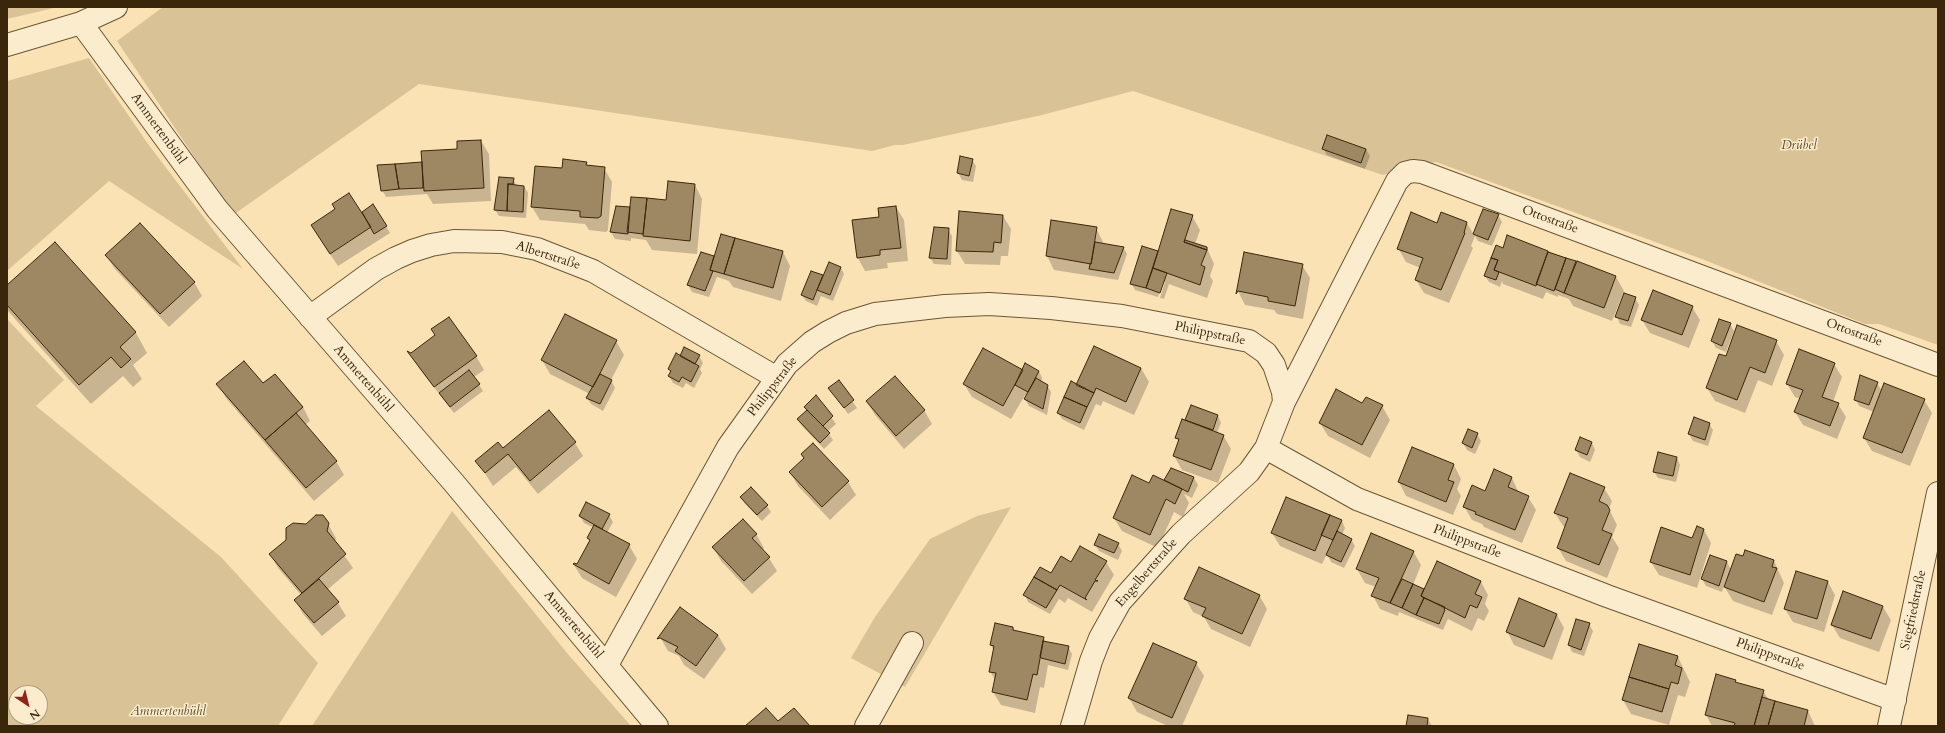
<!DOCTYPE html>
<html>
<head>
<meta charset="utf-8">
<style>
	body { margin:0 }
	#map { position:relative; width:1945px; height:733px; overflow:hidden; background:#fbe2b4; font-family:Cardo,serif }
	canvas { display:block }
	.frame { position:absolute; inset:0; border:8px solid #3a270b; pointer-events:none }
	.north { position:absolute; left:8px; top:685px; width:40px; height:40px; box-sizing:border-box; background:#fcecce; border:1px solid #ae9d80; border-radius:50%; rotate:145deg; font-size:11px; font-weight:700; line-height:16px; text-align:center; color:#3a270b }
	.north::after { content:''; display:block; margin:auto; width:14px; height:18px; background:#8f2418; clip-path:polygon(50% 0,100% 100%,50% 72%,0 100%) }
</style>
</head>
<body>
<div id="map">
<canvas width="1945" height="733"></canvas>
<div class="frame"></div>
<div class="north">N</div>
</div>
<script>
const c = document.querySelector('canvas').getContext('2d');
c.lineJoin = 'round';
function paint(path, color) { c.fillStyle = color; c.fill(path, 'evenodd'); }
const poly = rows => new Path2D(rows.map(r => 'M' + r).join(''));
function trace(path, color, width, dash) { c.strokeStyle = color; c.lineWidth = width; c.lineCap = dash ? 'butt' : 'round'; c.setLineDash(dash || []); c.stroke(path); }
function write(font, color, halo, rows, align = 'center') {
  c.font = font + ' Cardo,serif'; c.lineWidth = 3; c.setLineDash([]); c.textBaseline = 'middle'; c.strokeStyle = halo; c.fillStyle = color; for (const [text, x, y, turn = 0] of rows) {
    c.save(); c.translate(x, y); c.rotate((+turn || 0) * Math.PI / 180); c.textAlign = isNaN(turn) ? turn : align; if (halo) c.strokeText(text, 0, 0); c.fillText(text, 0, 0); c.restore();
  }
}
paint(poly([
	[7,7,58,7,7,19],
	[163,7,1938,7,1938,345,1879,324,1865,324,1702,259,1436,162,1383,175,1133,91,1042,115,903,145,895,145,872,151,419,84,233,215,117,41],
	[89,58,148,144,243,269,109,181,7,271,7,81],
	[7,319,64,380,36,406,221,557,318,663,278,726,7,726],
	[16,693,40,693,40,717,16,717],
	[1011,507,905,687,851,658,875,617,930,539,977,516],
	[452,511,567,653,631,726,312,726]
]), '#dac297');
paint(poly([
	[481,141,489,154,491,201,433,204,427,194,386,197,382,190,423,163],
	[1323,148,1366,149,1370,156,1365,169,1327,155],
	[972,160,976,166,973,182,962,180,958,173],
	[586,162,588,167,604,168,612,182,608,230,606,232,589,230,585,224,540,220,532,207,563,169],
	[500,178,513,179,517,186,524,186,528,193,526,218,499,216,495,210],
	[695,185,702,199,697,254,652,250,646,240,631,238,631,241,615,239,611,232,617,207,631,208,646,199,667,201],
	[373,205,390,233,338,266,320,239,365,217],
	[896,207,904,220,908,261,887,263,888,268,865,271,858,258,880,218],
	[1483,210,1498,215,1502,222,1492,246,1478,241,1475,236,1471,246,1473,248,1449,303,1424,293,1416,280,1420,268,1406,262,1398,248,1438,224,1442,213,1467,223,1474,235],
	[1003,216,1011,229,1008,256,1001,256,1000,265,965,264,957,251],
	[1192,216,1200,230,1195,244,1207,248,1214,264,1210,276,1213,281,1207,298,1169,284,1164,299,1160,298,1165,282,1163,282,1158,297,1135,290,1131,283,1157,251,1158,254],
	[1052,221,1096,228,1104,244,1123,247,1127,254,1118,280,1054,270,1047,256],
	[948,229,952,236,951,265,934,264,930,258],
	[55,244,136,333,147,353,133,365,142,379,133,387,123,376,91,404,7,310,7,287],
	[1503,249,1548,251,1616,277,1624,291,1612,321,1573,306,1569,299,1558,295,1558,297,1546,292,1543,299,1503,284,1502,281,1500,287,1489,282,1485,276],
	[783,252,790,266,781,301,733,287,729,281,717,277,709,297,692,292,688,285,702,253,715,257],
	[106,255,194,282,202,296,169,327,114,268],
	[1302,265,1310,278,1303,319,1277,314,1274,310,1245,305,1238,291],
	[841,268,844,274,833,301,821,296,817,306,806,301,802,295,812,272,824,276],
	[1635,298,1639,305,1631,327,1620,324,1617,317],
	[1692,307,1700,320,1689,348,1650,333,1642,320],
	[1730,324,1734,331,1726,352,1716,348,1712,341],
	[616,341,624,355,611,380,615,388,603,411,591,404,587,398,590,394,550,374,542,360],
	[1776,341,1784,355,1772,386,1758,380,1745,413,1715,401,1707,388,1726,358],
	[411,354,476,356,484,370,474,377,483,391,454,413,419,368],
	[699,356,703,363,700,369,702,373,694,388,686,383,683,388,673,383,669,376,671,373,669,369,681,357],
	[1834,364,1842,377,1833,402,1838,404,1846,417,1837,439,1803,425,1795,412,1800,399,1795,397,1787,384],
	[1141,368,1149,382,1134,415,1103,401,1101,406,1096,404,1084,430,1062,419,1058,413,1077,386],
	[1023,371,1039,371,1042,378,1041,382,1047,385,1051,392,1047,415,1029,406,1025,399,1027,396,1025,395,1011,419,972,397,964,384],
	[839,382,857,408,848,414,830,388],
	[1877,383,1882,391,1924,400,1932,413,1910,466,1872,451,1864,438,1874,412,1859,406,1856,400],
	[218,384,263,385,303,407,310,421,305,425,336,461,344,475,314,501,226,398],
	[816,396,836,424,827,432,833,440,824,449,802,426,798,420,808,411,805,407],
	[867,402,924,410,932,424,904,449,875,415],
	[1363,404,1382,406,1390,420,1370,458,1328,436,1320,423],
	[549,411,575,443,583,456,538,494,516,467,493,486,477,461,503,449],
	[1218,416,1221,423,1217,433,1223,435,1231,449,1218,483,1182,470,1174,456,1179,442,1176,438,1188,422,1187,420],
	[1709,424,1713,430,1708,446,1693,441,1689,434],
	[1477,434,1481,441,1475,454,1467,450,1463,443],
	[1581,438,1592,443,1595,450,1590,462,1580,457,1576,450],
	[1413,448,1454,465,1461,479,1457,489,1461,496,1453,515,1406,496,1399,482],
	[802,454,848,482,856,495,830,520,798,486,790,472,804,459],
	[1677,458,1680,465,1676,482,1658,478,1654,472],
	[1171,470,1194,478,1198,485,1192,498,1184,494,1189,503,1183,517,1174,512,1158,548,1122,531,1114,518,1165,482],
	[1512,478,1519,493,1528,497,1536,510,1522,543,1484,527,1482,524,1472,520,1464,506],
	[1604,488,1612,501,1609,509,1617,525,1612,537,1619,548,1607,578,1566,561,1558,548,1566,527,1563,526,1555,513],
	[741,497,767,506,771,512,762,521,745,504],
	[609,515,613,522,607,533,629,545,637,559,616,597,582,578,574,565,577,566,590,541,588,538,594,528,584,523,580,516],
	[1331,516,1342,521,1345,528,1342,535,1351,539,1355,546,1344,568,1331,562,1327,554,1322,564,1280,546,1272,533],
	[328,524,336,538,335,542,353,568,327,590,338,603,346,616,322,636,303,614,295,600,301,595,278,568,270,554,306,525],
	[1704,530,1711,543,1697,588,1659,575,1651,562,1693,540],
	[756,534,764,548,762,550,769,558,777,571,752,594,721,561,713,547],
	[1095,544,1118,544,1122,551,1118,560,1099,551],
	[1413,551,1421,565,1413,585,1425,590,1481,582,1488,595,1485,604,1489,611,1484,621,1478,618,1472,631,1448,619,1443,630,1399,612,1398,616,1380,609,1373,596,1376,587,1365,583,1357,569],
	[1774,561,1784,583,1772,615,1733,601,1724,586,1722,592,1706,586,1702,579,1727,562,1731,570],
	[1106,562,1114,575,1092,612,1068,598,1065,603,1059,599,1050,614,1028,602,1025,595,1071,563],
	[1828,582,1835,595,1824,632,1793,622,1785,609],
	[1259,595,1267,609,1250,647,1211,629,1204,617,1193,612,1185,598],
	[1883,607,1891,620,1879,652,1840,638,1832,625],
	[1557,615,1564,628,1552,660,1514,645,1507,631],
	[1577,620,1589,624,1593,631,1584,656,1572,652,1569,645],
	[1013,628,1015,632,1043,638,1046,642,1068,647,1072,654,1068,670,1048,665,1044,688,1040,687,1035,713,1001,705,993,692,996,682,990,671,994,651,991,645],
	[718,635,726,649,704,679,684,665,679,656,668,651,660,637],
	[1153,644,1196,663,1204,676,1182,726,1168,726,1137,712,1129,698],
	[1678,657,1690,682,1685,697,1678,695,1669,725,1631,714,1623,700],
	[1735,681,1737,684,1763,691,1769,700,1808,711,1815,726,1712,726,1706,715],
	[1428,719,1432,726,1407,726]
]), '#0003');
const building = poly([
	[1327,135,1366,149,1361,163,1322,149,1327,135],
	[481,140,484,188,424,191,421,151,457,149,457,141,481,140],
	[960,156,973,159,969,176,957,173,960,156],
	[563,159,587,162,586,165,605,167,601,216,598,218,580,217,580,211,531,207,535,166,562,168,563,159],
	[422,162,423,188,399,189,395,164,422,162],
	[395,164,399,189,381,191,377,165,395,164],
	[499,177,514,178,513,184,508,184,507,211,494,210,499,177],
	[668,181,695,184,690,241,643,236,647,198,666,200,668,181],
	[508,184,524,186,523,212,507,211,508,184],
	[349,193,371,227,330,254,311,225,335,209,332,204,349,193],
	[631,197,647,198,643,234,627,232,631,197],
	[373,204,387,226,374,234,362,212,373,204],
	[616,206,630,207,628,234,610,232,616,206],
	[896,206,901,248,880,250,880,255,857,258,852,220,879,217,878,208,896,206],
	[1171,209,1193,215,1184,242,1207,250,1201,265,1205,267,1200,285,1153,268,1171,209],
	[1483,209,1499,214,1488,240,1473,234,1483,209],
	[959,211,1003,215,1001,243,994,242,993,252,956,251,959,211],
	[1411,212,1437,223,1441,212,1467,222,1464,233,1465,233,1441,290,1415,280,1423,258,1397,249,1411,212],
	[1051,220,1097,227,1091,264,1046,256,1051,220],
	[140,223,195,282,160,314,105,255,140,223],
	[934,227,949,228,947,259,929,258,934,227],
	[721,234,735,238,724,274,710,270,721,234],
	[1507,235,1548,251,1536,286,1494,270,1498,260,1491,258,1496,245,1503,248,1507,235],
	[735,238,783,251,773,288,724,274,735,238],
	[1185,240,1207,247,1207,250,1184,242,1185,240],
	[55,242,136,332,120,347,131,359,121,368,111,357,79,385,7,305,7,285,55,242],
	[1095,242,1124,247,1114,273,1089,269,1090,264,1091,264,1095,242],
	[1142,246,1158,251,1146,288,1130,284,1142,246],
	[701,252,714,256,710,270,713,271,705,291,687,285,701,252],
	[1244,252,1303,264,1295,306,1268,301,1268,297,1238,291,1236,294,1244,252],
	[1548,252,1566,258,1554,291,1536,284,1548,252],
	[1491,258,1498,260,1494,270,1499,272,1496,280,1484,276,1491,258],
	[1566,258,1576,261,1564,293,1555,289,1566,258],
	[1577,261,1616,276,1604,308,1564,293,1577,261],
	[829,262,841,267,830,295,817,290,829,262],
	[1153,268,1167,273,1160,293,1146,288,1153,268],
	[811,271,823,275,813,300,801,295,811,271],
	[1653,290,1693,306,1682,335,1641,320,1653,290],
	[1624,293,1636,297,1628,321,1615,317,1624,293],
	[565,314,617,340,593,387,541,360,565,314],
	[449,317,477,356,434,387,407,351,411,353,435,335,431,329,449,317],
	[1719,319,1731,323,1722,346,1711,341,1719,319],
	[1737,325,1777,340,1765,373,1750,367,1737,400,1706,388,1719,354,1726,356,1737,325],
	[1094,346,1141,368,1126,402,1096,388,1094,393,1076,385,1094,346],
	[684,347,700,355,695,364,680,356,684,347],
	[983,348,1023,370,1003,406,963,384,983,348],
	[1799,349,1835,363,1822,397,1839,403,1830,426,1794,412,1803,390,1786,384,1799,349],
	[676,353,699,366,691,382,682,377,679,382,668,376,671,371,668,369,676,353],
	[244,361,263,383,275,374,303,407,265,440,216,384,244,361],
	[1025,363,1039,371,1028,392,1015,385,1025,363],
	[469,370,480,384,450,407,439,393,469,370],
	[600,374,612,380,600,404,586,398,600,374],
	[1860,375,1878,382,1869,405,1854,400,1860,375],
	[895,376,925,410,896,436,866,401,895,376],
	[1036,378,1048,385,1043,409,1024,399,1036,378],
	[839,380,854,400,844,408,828,388,839,380],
	[1071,381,1094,393,1087,407,1064,397,1071,381],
	[1884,383,1925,399,1902,453,1863,438,1884,383],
	[1336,389,1362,403,1366,397,1383,405,1362,445,1319,423,1336,389],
	[816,395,833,416,823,426,804,407,816,395],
	[1064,397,1087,407,1080,423,1057,413,1064,397],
	[1191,405,1218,415,1213,430,1185,420,1191,405],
	[549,410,576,442,530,481,508,454,485,473,475,461,498,442,503,448,549,410],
	[807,410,830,433,820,443,797,419,807,410],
	[296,413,337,461,306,488,265,440,296,413],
	[1694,417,1710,423,1705,440,1688,434,1694,417],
	[1182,419,1224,435,1211,470,1173,456,1179,439,1175,438,1182,419],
	[1468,429,1478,433,1472,448,1462,443,1468,429],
	[1580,437,1592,442,1587,455,1575,450,1580,437],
	[813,443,849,481,822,507,789,472,804,458,801,454,813,443],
	[1412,447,1454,464,1448,480,1454,482,1446,502,1398,482,1412,447],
	[1658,452,1677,457,1673,476,1653,472,1658,452],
	[1171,468,1194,477,1188,492,1164,480,1171,468],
	[1494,469,1512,477,1508,487,1529,496,1515,530,1475,514,1476,512,1463,507,1472,485,1485,491,1494,469],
	[1570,473,1605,487,1599,501,1607,505,1610,510,1602,530,1612,534,1599,565,1557,548,1568,518,1554,513,1570,473],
	[1132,475,1149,483,1153,475,1182,489,1175,504,1166,499,1150,535,1113,518,1132,475],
	[751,487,768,505,757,515,740,497,751,487],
	[1286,497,1330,515,1315,551,1271,533,1286,497],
	[586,502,610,514,602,529,579,516,586,502],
	[316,515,323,515,329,523,327,531,346,554,302,593,269,554,286,540,286,528,293,523,306,524,316,515],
	[1330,515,1342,520,1333,540,1321,535,1330,515],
	[743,519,757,534,752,538,770,557,744,581,712,547,743,519],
	[594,525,630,544,609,584,573,564,574,563,577,564,590,540,587,538,594,525],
	[1697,526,1704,529,1690,575,1650,562,1661,527,1692,538,1697,526],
	[1337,531,1352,539,1341,562,1326,555,1337,531],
	[1371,533,1414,551,1390,603,1371,596,1379,578,1356,569,1371,533],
	[1099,534,1119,543,1114,553,1094,545,1099,534],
	[1080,546,1107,561,1095,580,1098,581,1095,581,1085,598,1087,600,1060,585,1057,590,1034,577,1040,567,1051,573,1061,556,1071,562,1080,546],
	[1745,550,1774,560,1772,567,1777,568,1764,602,1724,587,1736,554,1743,556,1745,550],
	[1710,555,1727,561,1719,586,1701,579,1710,555],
	[1437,561,1481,581,1475,594,1482,597,1477,608,1470,605,1465,618,1421,596,1437,561],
	[1199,567,1260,595,1242,634,1202,616,1206,608,1184,599,1199,567],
	[1796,571,1828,581,1817,619,1784,609,1796,571],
	[1034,577,1057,590,1046,608,1023,595,1034,577],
	[319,579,339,602,314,623,294,600,319,579],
	[1402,579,1413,584,1402,608,1390,603,1402,579],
	[1413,584,1424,589,1421,596,1424,598,1416,615,1402,608,1413,584],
	[1843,591,1883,606,1871,639,1831,625,1843,591],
	[1424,598,1445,607,1444,609,1445,610,1439,624,1416,615,1424,598],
	[1519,598,1557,614,1544,647,1506,632,1519,598],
	[680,607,718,635,696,666,675,651,678,647,660,638,657,639,680,607],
	[1576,619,1590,623,1581,650,1568,645,1576,619],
	[995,623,1013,627,1013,630,1044,637,1037,675,1033,674,1027,700,992,692,996,673,989,672,994,646,990,645,995,623],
	[1043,641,1069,646,1065,664,1041,658,1040,656,1043,641],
	[1153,643,1197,662,1172,718,1128,698,1153,643],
	[1639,644,1678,656,1675,665,1682,668,1678,684,1671,682,1669,689,1629,677,1639,644],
	[1716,674,1736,680,1735,682,1764,690,1754,726,1734,726,1735,723,1705,715,1716,674],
	[1629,677,1669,689,1662,712,1622,700,1629,677],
	[1762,697,1775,701,1768,726,1754,726,1762,697],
	[1775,701,1808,710,1804,726,1768,726,1775,701],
	[766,708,778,721,794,708,810,726,745,726,766,708],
	[1408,715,1428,718,1427,726,1406,726,1408,715]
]);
paint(building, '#9e8863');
trace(building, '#3a270b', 1);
const minor = poly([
	[81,23,217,209,454,483,657,726],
	[7,45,81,23,116,7],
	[310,317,376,269,396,258,412,251,431,245,454,241,502,242,537,249,593,271,777,378],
	[1284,402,1397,181,1405,173,1413,171,1422,172,1938,365],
	[1266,448,1357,499,1607,596,1895,700],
	[607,665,728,447,787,364,812,342,828,332,846,323,875,314,945,306,989,304,1051,308,1122,316,1249,341,1266,353,1274,365,1283,392,1284,402,1266,448,1249,472,1181,534,1120,602,1100,638,1091,661,1072,726],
	[866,726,912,643],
	[1889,726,1938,493]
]);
trace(minor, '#6a5635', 24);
trace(minor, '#fcecce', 22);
write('13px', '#3a270b', '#fcecce', [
	["Ammertenbühl",158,129,54],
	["Ottostraße",1550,220,20],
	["Albertstraße",548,256,18],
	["Ottostraße",1854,333,20],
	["Philippstraße",1210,334,12],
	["Ammertenbühl",363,379,49],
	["Philippstraße",773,387,-52],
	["Philippstraße",1467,542,21],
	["Engelbertstraße",1147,573,-49],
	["Siegfriedstraße",1914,610,-78],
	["Ammertenbühl",573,625,50],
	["Philippstraße",1770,655,20]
]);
write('italic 13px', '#624e2e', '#fcecce', [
	["Drübel",1799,146],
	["Ammertenbühl",168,712]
]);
</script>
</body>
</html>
